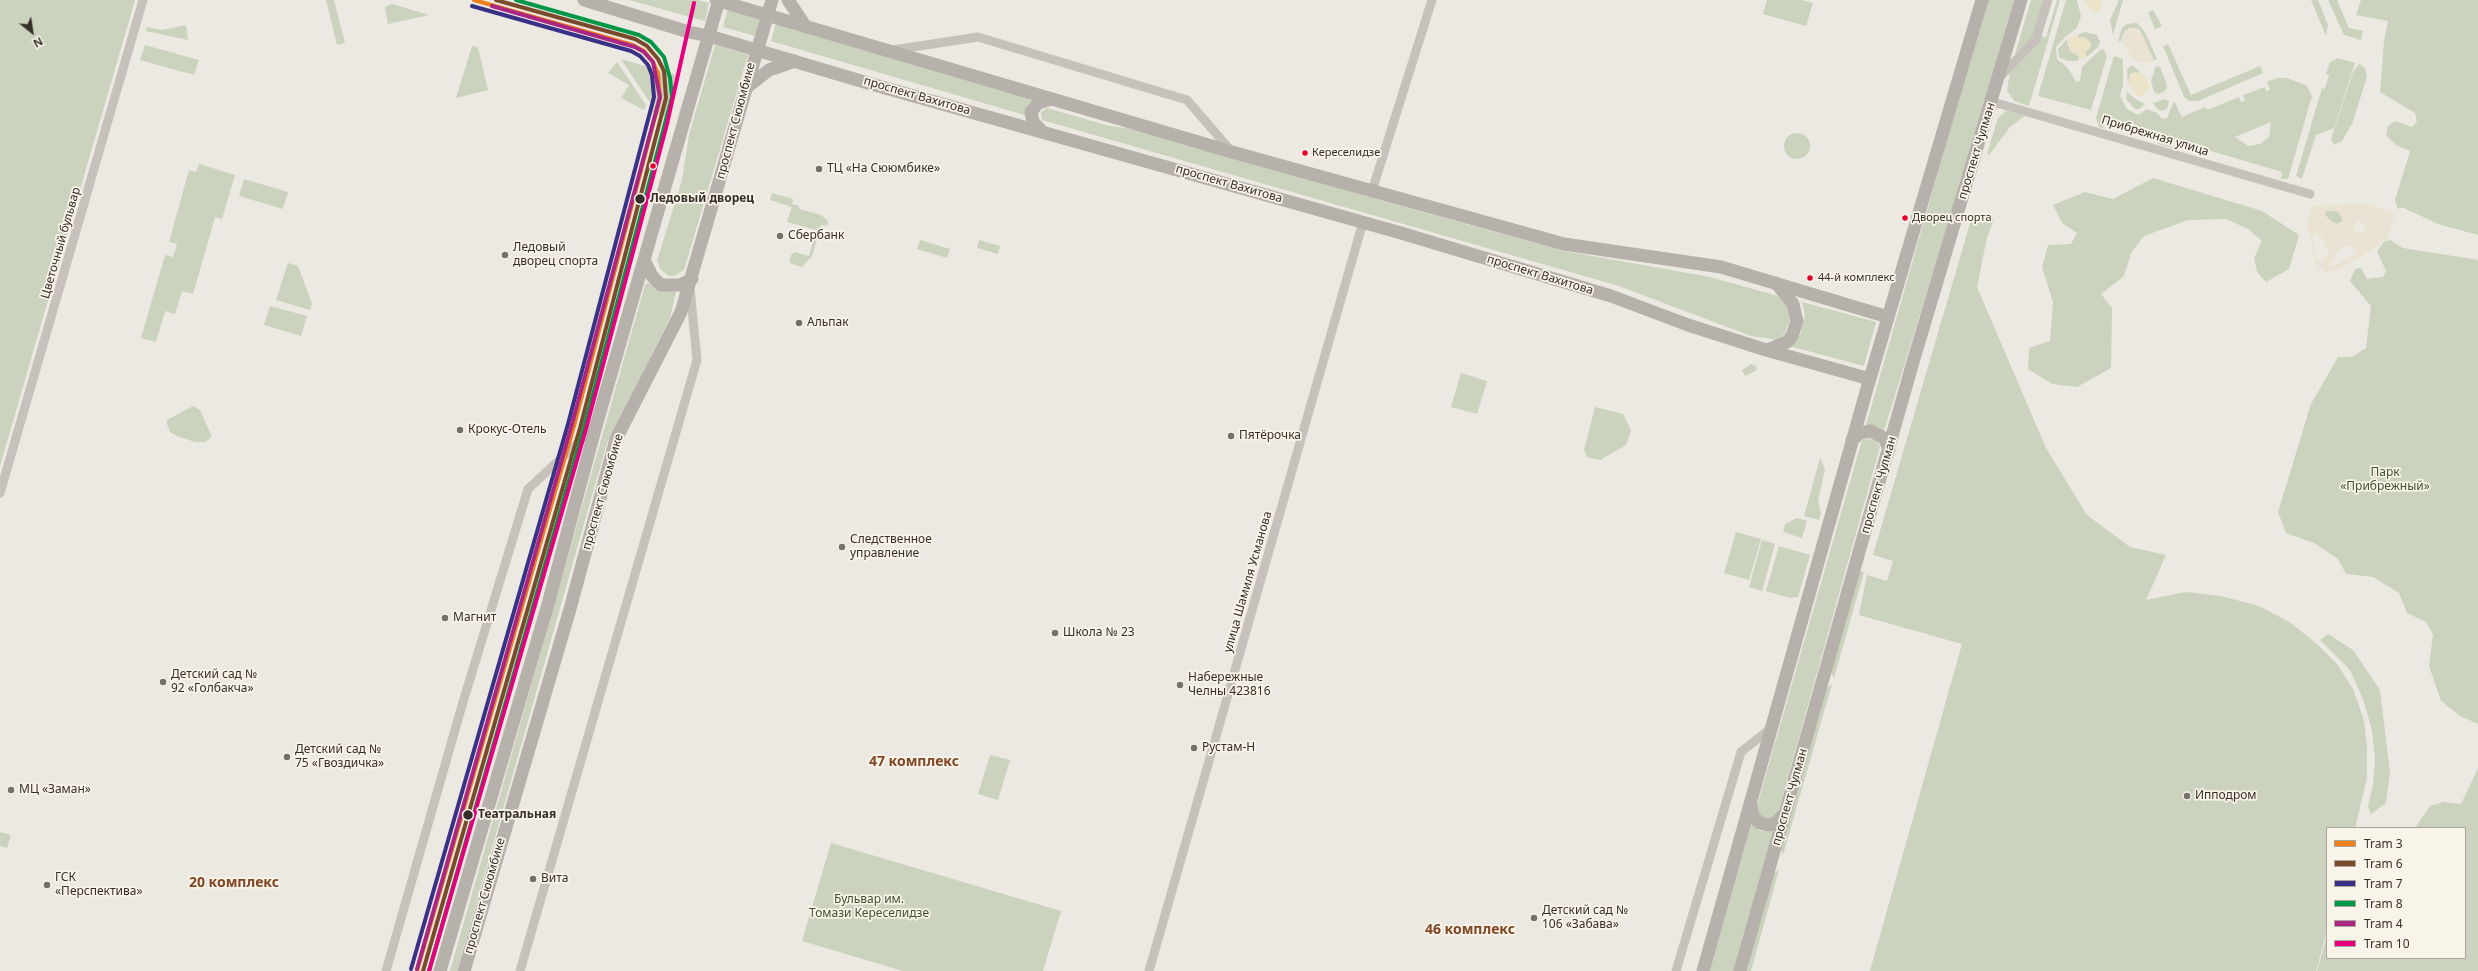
<!DOCTYPE html>
<html>
<head>
<meta charset="utf-8">
<style>
	body { margin:0 }
	#map { position:relative; width:2478px; height:971px; overflow:hidden; background:#ece9e2; font-family:"Noto Sans",sans-serif }
	canvas { display:block }
	.legend { position:absolute; left:2326px; top:827px; width:140px; height:132px; box-sizing:border-box; background:#f9f4e9; border:1px solid #aba59c; margin:0; padding:5px 7px; list-style:none; font-size:12px; color:#362f29 }
	.legend li { display:flex; align-items:center; gap:8px; height:20px }
	.legend b { width:20px; border:1px solid #aba59c }
	.north { position:absolute; left:12px; top:12px; width:40px; height:40px; -webkit-text-stroke:3px #f9f4e9; paint-order:stroke; rotate:150deg; font-size:11px; font-weight:700; line-height:16px; text-align:center; color:#362f29 }
	.north::after { content:''; display:block; margin:auto; width:14px; height:18px; background:#362f29; clip-path:polygon(50% 0,100% 100%,50% 72%,0 100%) }
</style>
</head>
<body>
<div id="map">
<canvas width="2478" height="971"></canvas>
<ul class="legend">
<li><b style="height:5px;background:#ef7f1b"></b>Tram 3</li>
<li><b style="height:5px;background:#7a4b2a"></b>Tram 6</li>
<li><b style="height:5px;background:#393186"></b>Tram 7</li>
<li><b style="height:5px;background:#009746"></b>Tram 8</li>
<li><b style="height:5px;background:#a92683"></b>Tram 4</li>
<li><b style="height:5px;background:#e5007d"></b>Tram 10</li>
</ul>
<div class="north">N</div>
</div>
<script>
const c = document.querySelector('canvas').getContext('2d');
c.lineJoin = 'round';
function paint(path, color) { c.fillStyle = color; c.fill(path, 'evenodd'); }
const poly = rows => new Path2D(rows.map(r => 'M' + r).join(''));
function trace(path, color, width, dash) { c.strokeStyle = color; c.lineWidth = width; c.lineCap = dash ? 'butt' : 'round'; c.setLineDash(dash || []); c.stroke(path); }
function write(font, color, halo, rows, align = 'center') {
  c.font = font + ' "Noto Sans",sans-serif'; c.lineWidth = 3.5; c.setLineDash([]); c.textBaseline = 'middle'; c.strokeStyle = halo; c.fillStyle = color; for (const [text, x, y, turn = 0] of rows) {
    c.save(); c.translate(x, y); c.rotate((+turn || 0) * Math.PI / 180); c.textAlign = isNaN(turn) ? turn : align; if (halo) c.strokeText(text, 0, 0); c.fillText(text, 0, 0); c.restore();
  }
}
paint(poly([
	[0,0,135,0,0,466],
	[326,0,334,0,345,43,337,45],
	[629,0,698,0,709,3,705,21],
	[1767,0,1802,0,1813,3,1806,26,1763,14],
	[1987,0,2014,0,1954,204,1884,431,1876,426,1866,425],
	[2031,0,2045,0,2034,36,2018,54,2015,54],
	[2057,0,2060,0,2029,106,2014,101,2007,91,2010,71,2041,36,2046,37],
	[2066,0,2077,0,2081,16,2077,28,2065,37,2056,47,2057,59,2068,68,2076,82,2080,81,2082,67,2100,50,2103,49,2107,56,2091,110,2038,96],
	[2119,0,2123,0,2113,35,2110,20],
	[2311,0,2318,0,2328,25,2326,36],
	[2328,0,2337,0,2349,28,2363,31,2361,40,2344,35],
	[2361,0,2478,0,2478,235,2438,224,2404,208,2398,208,2390,240,2403,248,2478,260,2478,724,2460,716,2441,701,2429,666,2433,635,2426,622,2407,613,2399,593,2373,577,2346,574,2338,559,2314,543,2286,533,2278,512,2311,404,2338,357,2352,357,2366,348,2371,306,2350,281,2355,269,2361,268,2367,279,2383,277,2386,271,2377,251,2384,242,2390,240,2398,209,2395,200,2410,151,2396,145,2386,135,2388,126,2395,121,2412,127,2417,121,2415,113,2380,92,2384,42,2388,21,2356,15],
	[392,4,429,15,388,24,385,7],
	[728,9,760,18,755,36,723,27],
	[2153,10,2162,26,2155,29,2148,12],
	[776,23,1033,98,1027,106,1028,116,771,41],
	[2137,23,2145,32,2157,59,2154,61,2139,29,2129,28,2123,34,2121,41,2118,41,2122,28,2127,24],
	[186,25,188,40,146,31,147,27,162,30],
	[2085,32,2097,35,2100,42,2098,47,2087,57,2085,52,2088,50,2085,37,2079,38,2077,35],
	[2067,39,2068,46,2073,53,2079,56,2078,61,2067,61,2059,57,2058,49],
	[2168,44,2191,95,2260,66,2263,73,2198,101,2189,101,2184,97,2163,46],
	[145,45,199,60,194,75,140,60],
	[715,45,748,55,684,270,674,276,669,276,661,270,657,261,682,180,689,135],
	[472,46,478,47,488,90,456,98],
	[2114,56,2123,59,2123,85,2120,96,2127,109,2138,115,2147,109,2157,113,2162,119,2167,118,2174,101,2182,117,2205,107,2207,110,2239,97,2241,102,2245,100,2243,95,2265,87,2266,91,2270,90,2267,82,2277,78,2287,78,2307,86,2312,96,2288,179,2281,179,2282,172,2174,140,2172,148,2158,144,2160,136,2105,120,2103,128,2099,127,2096,118],
	[2271,122,2269,137,2260,144,2248,146,2235,137],
	[2338,58,2355,63,2334,128,2316,135,2302,179,2296,176,2322,88,2325,89,2329,75,2326,74,2330,62],
	[621,59,676,75,666,117,648,112,651,104],
	[617,62,646,105,644,110,621,98,629,85,608,73],
	[2359,64,2365,68,2367,77,2352,124,2342,141,2334,145,2331,139,2353,72],
	[2132,65,2144,75,2139,72,2128,83,2127,69],
	[2156,66,2160,67,2167,85,2166,90,2159,94,2154,92,2151,81],
	[2127,92,2134,98,2145,104,2139,109,2135,109,2126,99],
	[2165,99,2169,101,2167,109,2162,111,2157,109,2153,103],
	[1047,108,1109,126,1147,131,1408,208,1564,251,1710,277,1778,296,1787,305,1790,320,1785,333,1778,340,1751,336,1619,286,1042,120,1041,112],
	[2006,111,2026,115,2010,127,1989,155,1987,154,1998,118],
	'1784 146a13 13 0 1 1 26 0a13 13 0 1 1-26 0Z',
	[199,164,235,175,222,219,215,217,193,294,182,291,175,314,165,311,156,342,141,338,165,255,173,257,177,244,169,242,189,170,196,172],
	[2153,178,2262,211,2299,235,2289,269,2266,282,2257,272,2254,258,2262,241,2248,229,2226,219,2188,220,2144,236,2131,253,2124,276,2101,294,2112,308,2111,368,2077,387,2052,384,2028,369,2029,348,2050,341,2053,302,2042,267,2048,245,2071,244,2077,233,2062,223,2053,205,2085,192,2113,199],
	[244,179,288,192,283,209,239,196],
	[772,193,793,199,792,204,799,206,799,209,821,215,828,221,827,226,821,225,812,256,802,267,792,264,789,261,791,255,795,252,809,256,816,230,787,222,792,207,770,200],
	[2328,210,2339,212,2343,221,2337,224,2328,220,2324,213],
	[1973,213,1994,219,1987,237,1977,287,2046,448,2087,515,2130,547,2166,555,2146,600,2186,592,2221,596,2259,606,2291,623,2317,644,2337,664,2353,689,2364,720,2367,746,2367,778,2355,828,2327,828,2327,931,2316,971,1870,971,1962,644,1859,615,1867,575,1887,581,1893,561,1873,555],
	[920,240,950,249,947,258,917,249],
	[979,240,1000,246,998,254,977,248],
	[288,263,298,266,312,304,310,310,276,300],
	[647,283,676,292,670,318,607,443,457,971,450,971,645,285],
	[1802,302,1876,322,1864,366,1789,346,1800,335,1805,315],
	[270,306,307,316,301,336,264,325],
	[1751,364,1756,366,1757,370,1745,376,1742,370],
	[1461,373,1487,381,1477,414,1451,407],
	[193,406,200,410,212,437,205,442,195,442,177,436,170,432,167,424,167,420],
	[1595,407,1623,414,1631,430,1626,445,1600,460,1587,457,1584,450],
	[1869,439,1876,440,1880,447,1777,816,1772,821,1759,817,1757,806,1862,440],
	[1820,458,1825,469,1818,501,1821,513,1819,520,1804,516],
	[1797,518,1807,521,1802,538,1783,532,1785,524],
	[1736,532,1761,539,1749,580,1724,573],
	[1762,540,1775,544,1762,591,1749,587],
	[1779,546,1810,555,1798,597,1790,598,1766,591],
	[1860,571,1864,572,1834,678,1831,672],
	[2328,634,2353,650,2380,690,2390,772,2386,803,2371,814,2368,806,2373,785,2375,760,2372,730,2363,699,2350,670,2320,640],
	[1832,684,1783,855,1781,849,1827,688],
	[990,755,1010,760,998,800,978,794],
	[2478,768,2478,971,2317,971,2327,935,2327,958,2465,958,2465,828,2415,828,2430,806,2444,802,2461,804],
	[1752,822,1755,828,1761,831,1776,828,1734,971,1709,971],
	[0,832,11,835,7,848,0,846],
	[831,843,1061,911,1043,971,903,971,802,941],
	[1779,870,1751,971,1747,971,1773,874]
]), '#cbd2bd');
paint(poly([
	[2084,0,2102,0,2101,11,2092,13],
	[2077,34,2079,38,2085,37,2091,43,2091,47,2085,52,2087,57,2078,61,2079,56,2070,51,2067,39],
	[2134,72,2144,75,2147,80,2150,87,2143,96,2136,95,2128,83,2130,74]
]), '#ebe4c9');
paint(poly([
	[2134,27,2142,34,2154,61,2145,63,2134,60,2121,41,2125,30],
	[2349,204,2367,204,2395,213,2388,239,2339,270,2325,272,2316,264,2307,222,2311,206],
	[2334,210,2342,215,2342,223,2335,224,2325,215,2326,211],
	[2359,220,2366,225,2365,230,2360,233,2354,230,2353,226],
	[2313,233,2321,236,2329,253,2322,263,2315,257],
	[2343,245,2355,248,2356,253,2332,267,2330,263]
]), '#eae2d2');
trace(poly([
	[893,50,978,37,1187,100,1232,152],
	[2000,77,2036,39,2048,0],
	[1993,102,2310,194],
	[1372,191,1432,0],
	[0,493,143,0],
	[386,971,463,702,528,489,596,426],
	[520,971,697,360,690,288],
	[1149,971,1363,222],
	[1676,971,1741,752,1770,729]
]), '#c6c1ba', 9);
trace(poly([
	[584,0,689,32,709,36,871,84,1401,233,1611,296,1688,325,1766,350,1870,379],
	[716,0,1232,152,1564,244,1721,267,1888,317],
	[788,0,806,27],
	[746,88,769,70,795,61],
	[1043,132,1033,122,1031,112,1038,103,1052,99],
	[644,260,652,276,661,285,680,285,692,279],
	[1767,350,1787,342,1792,336,1797,321,1793,304,1776,283],
	[1852,440,1860,433,1871,431,1884,438,1889,449],
	[1751,805,1753,817,1760,823,1769,825,1777,822,1785,813],
	[440,971,548,604,596,426,719,0],
	[464,971,570,609,616,439,681,312,772,0],
	[1703,971,1868,385,1982,0],
	[1740,971,1913,362,2021,0]
]), '#b6b1ab', 13);
trace(poly([
	[417,971,574,426,660,98,658,73,653,62,644,51,633,45,474,0]
]), '#ef7f1b', 4);
trace(poly([
	[423,971,580,428,666,98,664,71,658,59,647,46,635,39,496,0]
]), '#7a4b2a', 4);
trace(poly([
	[411,969,568,424,654,97,652,75,648,65,640,56,631,51,472,6]
]), '#393186', 4);
trace(poly([
	[429,971,584,428,672,97,670,78,664,57,651,42,639,35,516,0]
]), '#009746', 4);
trace(poly([
	[417,969,572,424,660,97,653,62,644,52,635,47,492,6]
]), '#a92683', 4);
trace(poly([
	[429,971,586,429,667,124,694,3]
]), '#e5007d', 4);
for (const [x, y, r, color] of [
	[1305,153,3.5,"#e4002b"],
	[653,166,3.5,"#e4002b"],
	[819,169,4,"#76706a"],
	[640,199,5.5,"#362f29"],
	[1905,218,3.5,"#e4002b"],
	[780,236,4,"#76706a"],
	[505,255,4,"#76706a"],
	[1810,278,3.5,"#e4002b"],
	[799,323,4,"#76706a"],
	[460,430,4,"#76706a"],
	[1231,436,4,"#76706a"],
	[842,547,4,"#76706a"],
	[445,618,4,"#76706a"],
	[1055,633,4,"#76706a"],
	[163,682,4,"#76706a"],
	[1180,685,4,"#76706a"],
	[1194,748,4,"#76706a"],
	[287,757,4,"#76706a"],
	[11,790,4,"#76706a"],
	[2187,796,4,"#76706a"],
	[468,815,5.5,"#362f29"],
	[533,879,4,"#76706a"],
	[47,885,4,"#76706a"],
	[1534,918,4,"#76706a"]
]) { const dot = new Path2D(); dot.arc(x, y, r, 0, 2 * Math.PI); c.fillStyle = color; c.fill(dot); trace(dot, '#f9f4e9', 1.5); }
write('11px', '#362f29', '#f9f4e9', [
	["Кереселидзе",1312,153],
	["Дворец спорта",1912,218],
	["44-й комплекс",1818,278]
], 'left');
write('12px', '#362f29', '#f9f4e9', [
	["проспект Вахитова",917,96,16],
	["проспект Сююмбике",736,121,-75],
	["Прибрежная улица",2155,136,17],
	["проспект Чулман",1977,151,-73],
	["проспект Вахитова",1229,184,16],
	["Цветочный бульвар",61,243,-74],
	["проспект Вахитова",1540,275,17],
	["проспект Чулман",1879,485,-74],
	["проспект Сююмбике",603,492,-74],
	["улица Шамиля Усманова",1248,582,-74],
	["проспект Чулман",1790,797,-74],
	["проспект Сююмбике",485,896,-74]
]);
write('12px', '#362f29', '#f9f4e9', [
	["ТЦ «На Сююмбике»",827,169],
	["Сбербанк",788,236],
	["Ледовый",513,248],
	["дворец спорта",513,262],
	["Альпак",807,323],
	["Крокус-Отель",468,430],
	["Пятёрочка",1239,436],
	["Следственное",850,540],
	["управление",850,554],
	["Магнит",453,618],
	["Школа № 23",1063,633],
	["Детский сад №",171,675],
	["92 «Голбакча»",171,689],
	["Набережные",1188,678],
	["Челны 423816",1188,692],
	["Рустам-Н",1202,748],
	["Детский сад №",295,750],
	["75 «Гвоздичка»",295,764],
	["МЦ «Заман»",19,790],
	["Ипподром",2195,796],
	["ГСК",55,878],
	["«Перспектива»",55,892],
	["Вита",541,879],
	["Детский сад №",1542,911],
	["106 «Забава»",1542,925]
], 'left');
write('bold 12px', '#362f29', '#f9f4e9', [
	["Ледовый дворец",650,199],
	["Театральная",478,815]
], 'left');
write('12px', '#41532e', '#f9f4e9', [
	["Парк",2385,473],
	["«Прибрежный»",2385,487],
	["Бульвар им.",869,900],
	["Томази Кереселидзе",869,914]
]);
write('bold 14px', '#824625', '#f9f4e9', [
	["47 комплекс",914,762],
	["20 комплекс",234,883],
	["46 комплекс",1470,930]
]);
</script>
</body>
</html>
